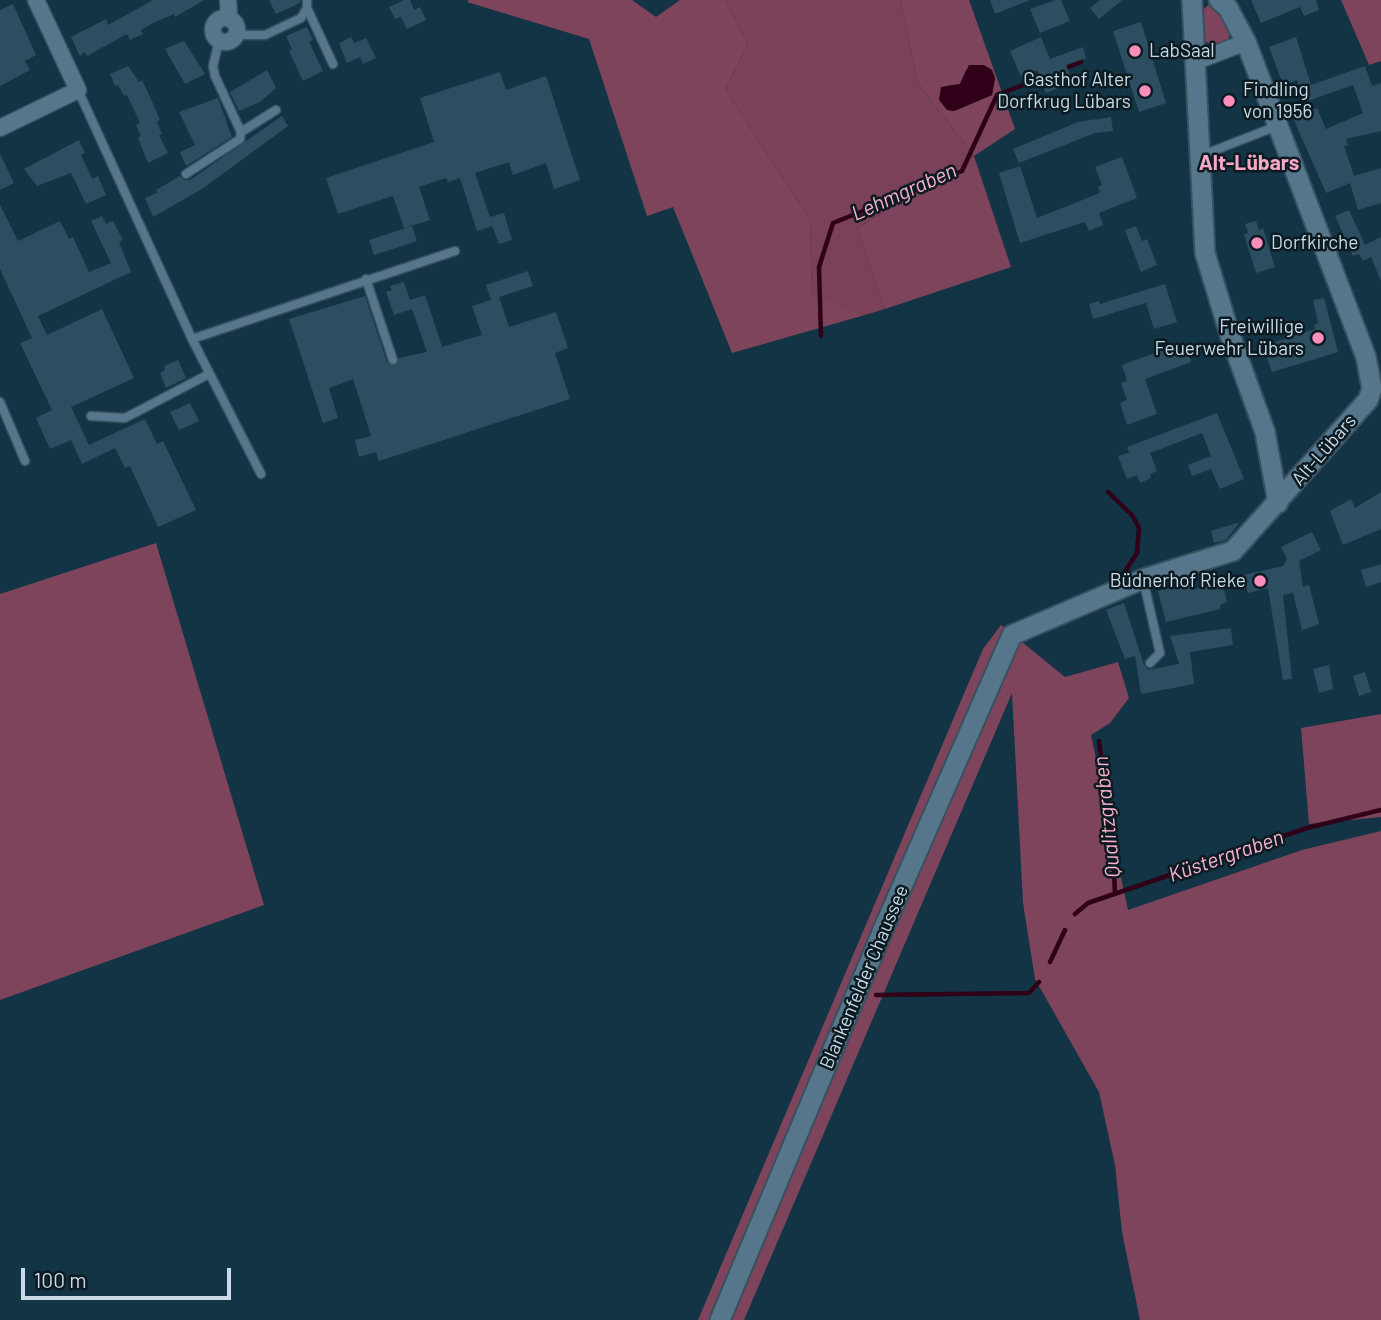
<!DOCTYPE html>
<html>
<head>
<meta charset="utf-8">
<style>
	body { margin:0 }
	#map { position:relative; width:1381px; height:1320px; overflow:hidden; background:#133445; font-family:Barlow,sans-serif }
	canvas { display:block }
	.scale { position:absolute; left:21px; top:1268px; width:210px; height:32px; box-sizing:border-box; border:4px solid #c8dae5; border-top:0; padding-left:9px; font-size:21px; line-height:24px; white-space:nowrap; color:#c8dae5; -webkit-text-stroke:5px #0c1a22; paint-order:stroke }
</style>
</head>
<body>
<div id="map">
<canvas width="1381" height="1320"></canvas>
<div class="scale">100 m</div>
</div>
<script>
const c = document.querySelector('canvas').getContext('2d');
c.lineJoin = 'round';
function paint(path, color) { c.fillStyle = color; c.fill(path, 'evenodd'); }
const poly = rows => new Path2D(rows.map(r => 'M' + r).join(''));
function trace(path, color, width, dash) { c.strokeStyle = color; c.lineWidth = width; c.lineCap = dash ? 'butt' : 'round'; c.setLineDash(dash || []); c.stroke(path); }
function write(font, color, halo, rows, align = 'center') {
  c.font = font + ' Barlow,sans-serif'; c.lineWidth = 5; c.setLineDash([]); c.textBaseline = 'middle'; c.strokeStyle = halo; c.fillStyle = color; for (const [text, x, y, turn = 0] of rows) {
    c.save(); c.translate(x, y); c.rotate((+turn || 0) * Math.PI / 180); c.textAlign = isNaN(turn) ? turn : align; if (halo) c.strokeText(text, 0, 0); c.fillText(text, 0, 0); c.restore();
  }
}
paint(poly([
	[469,0,632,0,656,17,680,0,725,0,748,45,725,89,810,220,812,294,865,315,732,353,673,207,647,216,589,39,467,2],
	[900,0,969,0,1015,129,974,156,1011,267,885,309,858,228,974,156,918,83],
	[966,70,995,78,992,95,954,111,947,86,960,84],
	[1341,0,1381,0,1381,61,1369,65],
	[1210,3,1218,7,1229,31,1229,38,1224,43,1213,46,1203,40,1201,12],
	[156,543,264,905,0,1000,0,594],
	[1001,625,1065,677,1118,662,1129,698,1110,723,1091,735,1128,910,1302,850,1381,831,1381,1320,1140,1320,1122,1232,1115,1165,1099,1092,1035,979,1023,903,1012,693,744,1320,698,1320,983,649],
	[1381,714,1381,817,1309,824,1301,728]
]), '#7d445b');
paint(poly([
	[725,0,900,0,918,83,974,156,858,228,885,309,865,315,812,295,810,220,725,89,748,45]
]), '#7b4158');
paint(poly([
	[969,65,984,65,992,70,995,78,992,95,954,111,947,110,939,100,941,87,960,84]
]), '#2f0017');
trace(poly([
	[1061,70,1081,62],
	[821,336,819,267,833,223,962,171,997,95,1044,77],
	[1108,492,1132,515,1139,528,1137,553,1120,579],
	[1099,741,1113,850,1115,894],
	[1075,914,1088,903,1307,828,1381,810],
	[1050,962,1065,930],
	[876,995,1029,993,1039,982]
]), '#2f0017', 4.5);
paint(poly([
	[153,0,204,0,175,17,174,14,153,23,141,30,143,34,130,40,127,34,87,56,85,52,80,56,71,37,106,19,108,25],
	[269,0,300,0,300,3,276,14],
	[404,0,410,0,414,10,420,7,426,20,407,29,401,17,395,19,389,7],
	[990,0,1030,0,995,14],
	[1056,0,1061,0,1070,21,1040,33,1030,9],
	[1100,0,1122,0,1099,19,1090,8],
	[1251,0,1316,0,1319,10,1304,16,1300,7,1261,23],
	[13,4,36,55,25,61,30,70,0,86,0,10],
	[1141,22,1166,103,1139,112,1113,31],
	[307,27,313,40,309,42,323,71,303,81,289,51,292,49,286,36],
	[351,37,354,43,366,38,376,58,363,64,360,57,347,63,339,43],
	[1041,37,1050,59,1083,47,1086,58,1066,65,1073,82,1046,93,1037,70,1021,77,1010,51],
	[1296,37,1311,85,1365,66,1372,86,1381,83,1381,131,1346,139,1348,145,1344,146,1354,176,1381,168,1381,203,1358,210,1350,183,1326,193,1293,118,1317,108,1326,129,1363,113,1353,85,1305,102,1297,80,1283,85,1269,47],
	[184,41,205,74,185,84,165,49],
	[128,66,139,82,142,80,151,99,160,120,157,122,162,134,159,135,168,153,148,163,138,138,141,136,136,125,140,123,127,95,124,96,118,85,115,86,110,74],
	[267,70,276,88,260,102,239,111,230,92],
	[500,72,506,90,546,76,580,180,554,189,546,163,513,175,509,162,475,173,490,217,504,213,512,240,499,244,492,226,477,231,460,178,448,182,446,178,419,187,430,220,404,228,393,196,338,214,326,178,434,142,420,98],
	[218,98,232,137,186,166,180,152,195,145,179,112],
	[282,116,288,126,202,189,153,217,145,198,157,193,156,190,180,176,184,180,190,180],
	[1111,117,1113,131,1095,133,1019,163,1013,149,1078,122],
	[79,140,85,153,81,155,92,179,98,176,106,195,86,204,71,173,37,186,24,169],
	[0,154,14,183,0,190],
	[1122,157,1137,198,1099,213,1103,225,1089,231,1085,222,1020,243,999,173,1020,166,1037,218,1100,193,1098,187,1102,185,1095,167],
	[0,205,18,241,60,221,69,239,73,237,89,272,111,263,91,221,102,216,106,224,113,221,123,240,119,242,131,272,38,316,47,335,102,309,134,378,71,407,89,445,145,419,157,444,163,441,196,510,158,527,130,466,125,468,115,448,82,464,71,440,50,449,36,418,52,410,20,343,32,338,0,269],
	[1349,210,1365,245,1381,237,1381,281,1371,257,1363,261,1359,254,1353,256,1335,216],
	[1256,221,1259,230,1263,228,1275,267,1256,273,1244,234,1248,233,1245,224],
	[412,226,417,241,374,255,369,240],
	[1136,226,1142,241,1147,239,1157,265,1141,272,1125,230],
	[528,271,533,286,499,297,509,327,556,312,568,348,555,353,570,399,379,461,376,452,359,457,355,440,371,436,353,379,329,388,338,418,323,423,289,319,365,296,387,362,394,366,399,358,427,352,412,309,394,315,386,292,392,290,390,286,404,282,410,300,425,295,442,347,482,335,472,306,491,300,486,285],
	[1165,284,1177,322,1154,329,1146,303,1093,319,1089,304,1099,301,1100,304],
	[1324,298,1338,352,1272,372,1263,346,1315,329,1314,325,1318,323,1313,300],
	[1185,342,1191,362,1145,379,1157,414,1127,425,1120,403,1127,400,1121,383,1127,381,1122,365],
	[178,360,186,378,166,388,160,373,165,370,164,366],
	[190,403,199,421,179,430,170,412],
	[1217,413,1244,479,1220,489,1211,469,1192,476,1188,465,1211,456,1202,433,1150,453,1157,471,1150,474,1151,478,1140,483,1137,475,1127,479,1118,456,1129,453,1127,447],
	[1381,492,1381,529,1343,545,1330,511,1351,499,1355,508],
	[1240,522,1226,540,1214,543,1211,531],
	[1312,532,1321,550,1299,561,1303,587,1309,585,1319,624,1302,630,1293,593,1283,595,1292,679,1283,680,1268,588,1248,593,1243,575,1283,566,1287,559,1281,547],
	[1381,564,1381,582,1366,587,1361,570],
	[1189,582,1191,590,1222,582,1227,602,1220,605,1220,609,1166,622,1158,591],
	[1124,603,1144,665,1148,670,1179,664,1170,636,1231,628,1233,645,1190,652,1194,684,1141,694,1135,656,1125,659,1106,610],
	[1329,665,1333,689,1319,693,1313,669],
	[1365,672,1371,692,1359,696,1353,676]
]), '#2d4e61');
const service = poly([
	[307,8,333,64],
	[236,35,265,35,301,18,307,8,307,0],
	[78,90,192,339,261,474],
	[241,132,276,110],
	[1200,156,1277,126],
	[186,174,240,139,241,132,215,76,213,66,219,41],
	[366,279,393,360],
	[192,339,455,251],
	[0,402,25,461],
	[91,416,125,418,209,374],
	[1143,579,1160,653,1150,663]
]);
const minor = poly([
	[228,0,229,18],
	'213 30a12 12 0 1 1 24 0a12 12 0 1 1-24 0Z',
	[1197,61,1246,42],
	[0,128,78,90,36,0]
]);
const tertiary = poly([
	[1192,0,1205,253,1230,335,1265,432,1278,503],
	[720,1320,883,930,1012,635,1143,579,1233,551,1368,400,1372,389,1366,357,1246,42,1228,8,1219,0]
]);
trace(service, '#38505f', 11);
trace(minor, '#38505f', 19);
trace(tertiary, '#38505f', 23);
trace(service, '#56778b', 8);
trace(minor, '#56778b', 16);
trace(tertiary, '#56778b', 19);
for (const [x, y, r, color] of [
	[1135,51,7,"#fe8ebb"],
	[1145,91,7,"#fe8ebb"],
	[1229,101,7,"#fe8ebb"],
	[1257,243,7,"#fe8ebb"],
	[1318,338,7,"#fe8ebb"],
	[1260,581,7,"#fe8ebb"]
]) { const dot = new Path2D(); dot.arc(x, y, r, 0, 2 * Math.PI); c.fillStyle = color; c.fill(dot); trace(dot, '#0c1a22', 2.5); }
write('19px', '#c8dae5', '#0c1a22', [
	["LabSaal",1149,51],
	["Gasthof Alter",1131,80,"right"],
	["Dorfkrug Lübars",1131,102,"right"],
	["Findling",1243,90],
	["von 1956",1243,112],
	["Dorfkirche",1271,243],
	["Freiwillige",1304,327,"right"],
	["Feuerwehr Lübars",1304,349,"right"],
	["Büdnerhof Rieke",1246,581,"right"]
], 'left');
write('19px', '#c8dae5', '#0c1a22', [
	["Alt-Lübars",1324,450,-49],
	["Blankenfelder Chaussee",864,977,-67]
]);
write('bold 21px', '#f6a7c4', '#0c1a22', [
	["Alt-Lübars",1249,163]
]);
write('italic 21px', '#fcb2cd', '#0c1a22', [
	["Lehmgraben",904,192,-24],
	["Qualitzgraben",1107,817,-96],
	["Küstergraben",1226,856,-19]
]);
</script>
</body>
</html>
